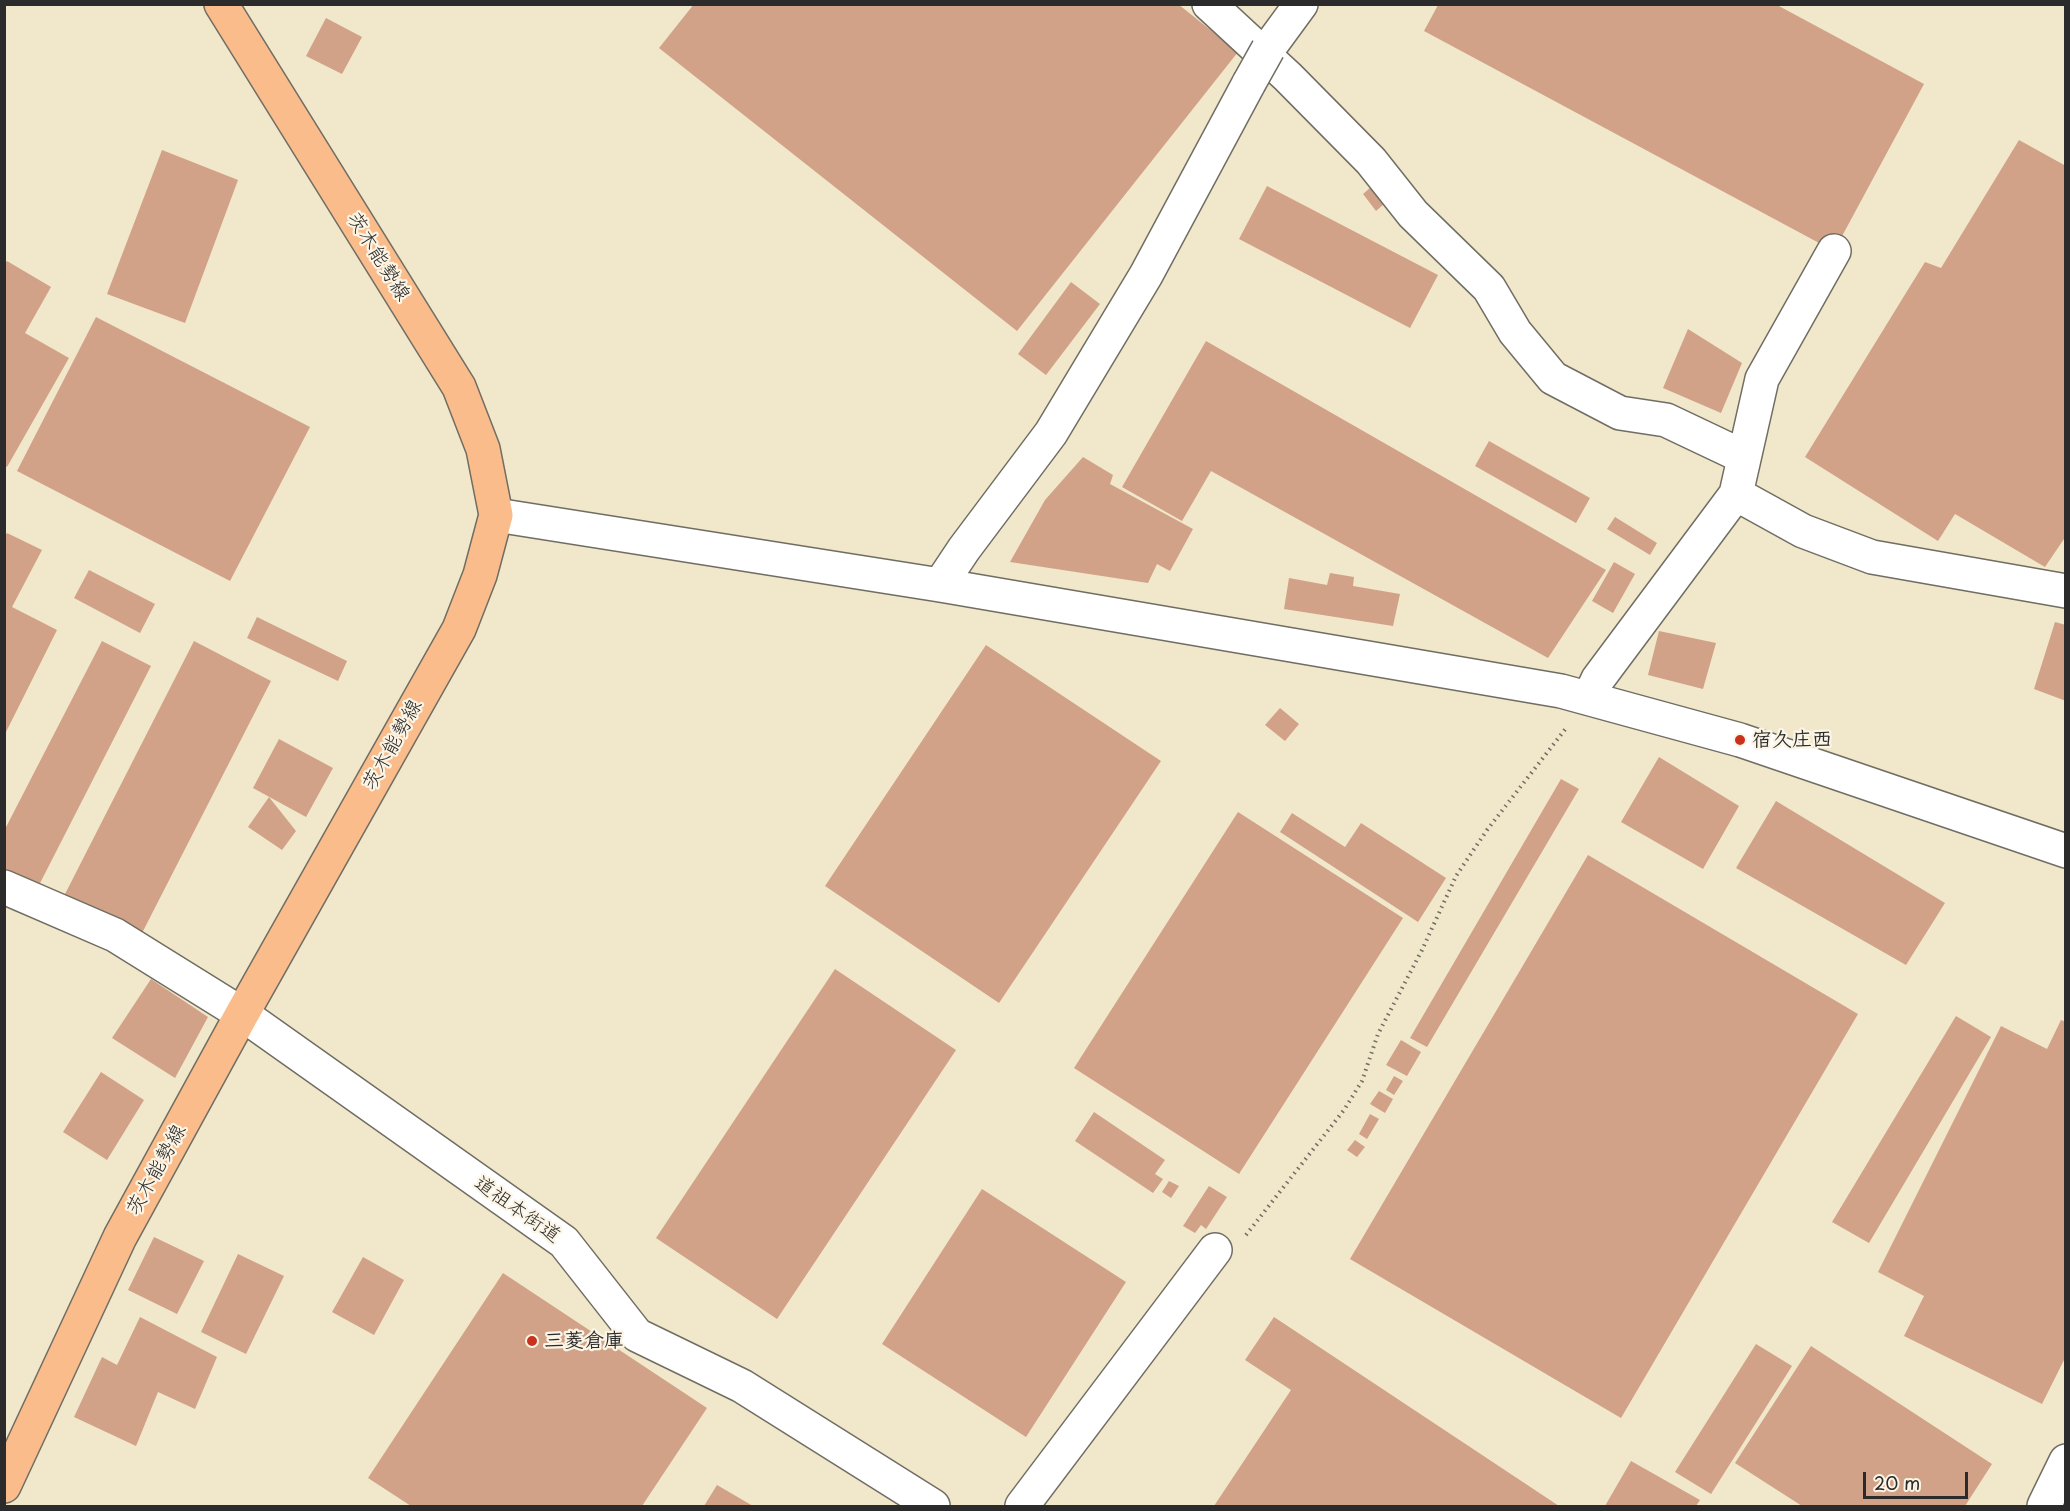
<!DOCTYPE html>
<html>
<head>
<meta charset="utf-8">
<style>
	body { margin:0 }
	#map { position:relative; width:2070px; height:1511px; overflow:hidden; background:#f1e7cb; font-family:"Playpen Sans",sans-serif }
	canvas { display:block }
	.frame { position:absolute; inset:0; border:6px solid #2b2b2b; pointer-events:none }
	.scale { position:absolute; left:1863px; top:1472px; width:105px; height:27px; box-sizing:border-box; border:3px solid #2b2b2b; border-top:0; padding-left:8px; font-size:18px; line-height:21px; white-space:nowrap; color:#2b2b2b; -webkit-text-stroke:4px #fcf5e5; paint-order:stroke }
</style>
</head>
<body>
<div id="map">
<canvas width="2070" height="1511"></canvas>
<div class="frame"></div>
<div class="scale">20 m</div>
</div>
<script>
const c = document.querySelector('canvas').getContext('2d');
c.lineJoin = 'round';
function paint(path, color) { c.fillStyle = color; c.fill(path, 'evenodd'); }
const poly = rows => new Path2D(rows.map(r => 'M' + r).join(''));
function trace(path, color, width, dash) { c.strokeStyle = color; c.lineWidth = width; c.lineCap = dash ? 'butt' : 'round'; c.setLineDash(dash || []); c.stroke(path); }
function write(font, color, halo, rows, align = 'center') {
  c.font = font + ' "Playpen Sans","Klee One",sans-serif'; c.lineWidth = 4.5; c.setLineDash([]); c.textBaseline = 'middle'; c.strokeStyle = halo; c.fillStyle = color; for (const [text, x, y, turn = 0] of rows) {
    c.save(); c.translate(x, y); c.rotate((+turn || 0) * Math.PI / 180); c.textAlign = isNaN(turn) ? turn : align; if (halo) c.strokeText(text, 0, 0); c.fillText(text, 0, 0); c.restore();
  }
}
paint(poly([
	[694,4,1178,4,1238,52,1017,331,659,48],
	[1438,5,1777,5,1924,84,1834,251,1424,31],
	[326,18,362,37,342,74,306,56],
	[2019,140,2066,166,2066,536,2045,567,1955,514,1938,541,1805,457,1925,262,1941,268],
	[162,150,238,180,185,323,107,294],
	[1267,186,1438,275,1410,328,1239,239],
	[1371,187,1384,204,1376,211,1363,194],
	[7,261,51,287,25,333,69,358,7,467,4,465,4,265],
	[1071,282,1100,304,1046,375,1018,354],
	[96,317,310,427,230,581,17,471],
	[1688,329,1742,363,1721,413,1663,388],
	[1206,341,1606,570,1548,658,1211,471,1182,521,1122,487],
	[1489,441,1590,498,1576,523,1475,466],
	[1083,457,1113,475,1110,484,1193,529,1170,571,1157,564,1148,583,1010,562,1045,500],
	[1615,517,1657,543,1650,555,1607,529],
	[7,533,42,550,12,607,57,630,4,736,4,538],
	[1614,562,1635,574,1613,613,1592,601],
	[89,570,155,604,140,633,74,598],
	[1330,573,1354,577,1353,586,1400,594,1393,626,1284,609,1289,578,1327,585],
	[257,617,347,661,338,681,247,638],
	[2055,622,2066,625,2066,701,2034,689],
	[1659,631,1716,643,1703,689,1648,675],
	[102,641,151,666,37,889,4,873,4,831],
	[194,641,271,681,140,937,63,898],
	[986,645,1161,761,999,1003,825,886],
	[1280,708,1299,724,1285,741,1265,725],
	[279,739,333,768,306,817,253,788],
	[1659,757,1739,806,1703,869,1621,822],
	[1561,779,1579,789,1427,1047,1410,1038],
	[269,797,296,831,282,850,248,827],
	[1776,801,1945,903,1906,965,1736,868],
	[1238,812,1403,918,1239,1174,1074,1068],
	[1292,813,1345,847,1361,823,1446,878,1418,922,1280,832],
	[1588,855,1858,1014,1621,1418,1350,1259],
	[835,969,956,1050,777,1319,656,1238],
	[151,979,208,1017,175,1078,112,1038],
	[1956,1016,1991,1037,1869,1243,1832,1222],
	[2061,1020,2066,1022,2066,1356,2042,1404,1904,1336,1924,1296,1878,1272,2001,1026,2047,1049],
	[1401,1040,1421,1052,1407,1076,1386,1065],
	[101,1072,144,1100,107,1160,63,1132],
	[1394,1076,1403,1081,1394,1095,1386,1090],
	[1379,1091,1393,1099,1385,1113,1370,1104],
	[1094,1112,1165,1160,1155,1174,1163,1179,1153,1193,1075,1141],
	[1370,1114,1379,1119,1367,1139,1359,1134],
	[1355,1140,1365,1147,1357,1157,1347,1150],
	[1169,1181,1179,1186,1171,1198,1162,1192],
	[1209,1186,1227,1197,1206,1229,1201,1225,1195,1233,1183,1226],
	[982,1189,1126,1282,1026,1437,882,1344],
	[154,1237,204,1261,177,1314,128,1290],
	[238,1254,284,1276,246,1354,201,1332],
	[363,1257,404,1280,374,1335,332,1312],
	[503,1273,707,1408,642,1506,411,1506,368,1478],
	[140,1317,217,1357,195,1409,158,1392,136,1446,74,1417,102,1357,117,1365],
	[1274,1317,1559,1506,1214,1506,1291,1390,1245,1360],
	[1756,1344,1792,1366,1711,1494,1675,1472],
	[1811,1346,1992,1464,1965,1506,1802,1506,1735,1463],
	[1631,1461,1700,1500,1696,1506,1605,1506],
	[717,1485,753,1506,704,1506]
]), '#d1a287');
const minor = poly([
	[1209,4,1288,77,1371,161,1413,214,1489,288,1515,332,1553,378,1620,413,1666,420,1744,457],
	[1268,49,1301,4],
	[1736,494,1803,531,1872,557,2066,591],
	[496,515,940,585,1561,691,1740,740,2066,851],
	[940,585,964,549,1051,433,1146,275,1249,83],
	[1589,698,1598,679,1736,494,1762,379,1834,251],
	[4,887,115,935,242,1014,564,1242,637,1335,742,1386,933,1506],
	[1022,1506,1215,1250],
	[2044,1506,2066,1461]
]);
const major = poly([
	[4,1486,120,1237,242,1014,459,629,480,575,496,515,483,449,459,387,221,4]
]);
trace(minor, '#706d63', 36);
trace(major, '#706d63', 36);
trace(poly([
	[1246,1235,1344,1110,1362,1081,1378,1034,1422,950,1456,876,1487,830,1567,727]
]), '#706d63', 4, [1.5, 4.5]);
trace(minor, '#fff', 33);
trace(major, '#fabc8b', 33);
const minorBridge = poly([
	[1249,83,1268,49]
]);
trace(minorBridge, '#706d63', 36, []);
trace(minorBridge, '#fff', 33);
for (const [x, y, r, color] of [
	[1740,740,6,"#c8321e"],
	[532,1341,6,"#c8321e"]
]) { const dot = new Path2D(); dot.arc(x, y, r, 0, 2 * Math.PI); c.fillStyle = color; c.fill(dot); trace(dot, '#fcf5e5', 2); }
write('20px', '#2b2b2b', '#fcf5e5', [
	["茨木能勢線",378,257,58],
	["茨木能勢線",393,745,-61],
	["茨木能勢線",157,1170,-61],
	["道祖本街道",517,1210,35]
]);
write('bold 20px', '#2b2b2b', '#fcf5e5', [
	["宿久庄西",1752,740],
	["三菱倉庫",544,1341]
], 'left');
</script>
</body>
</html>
